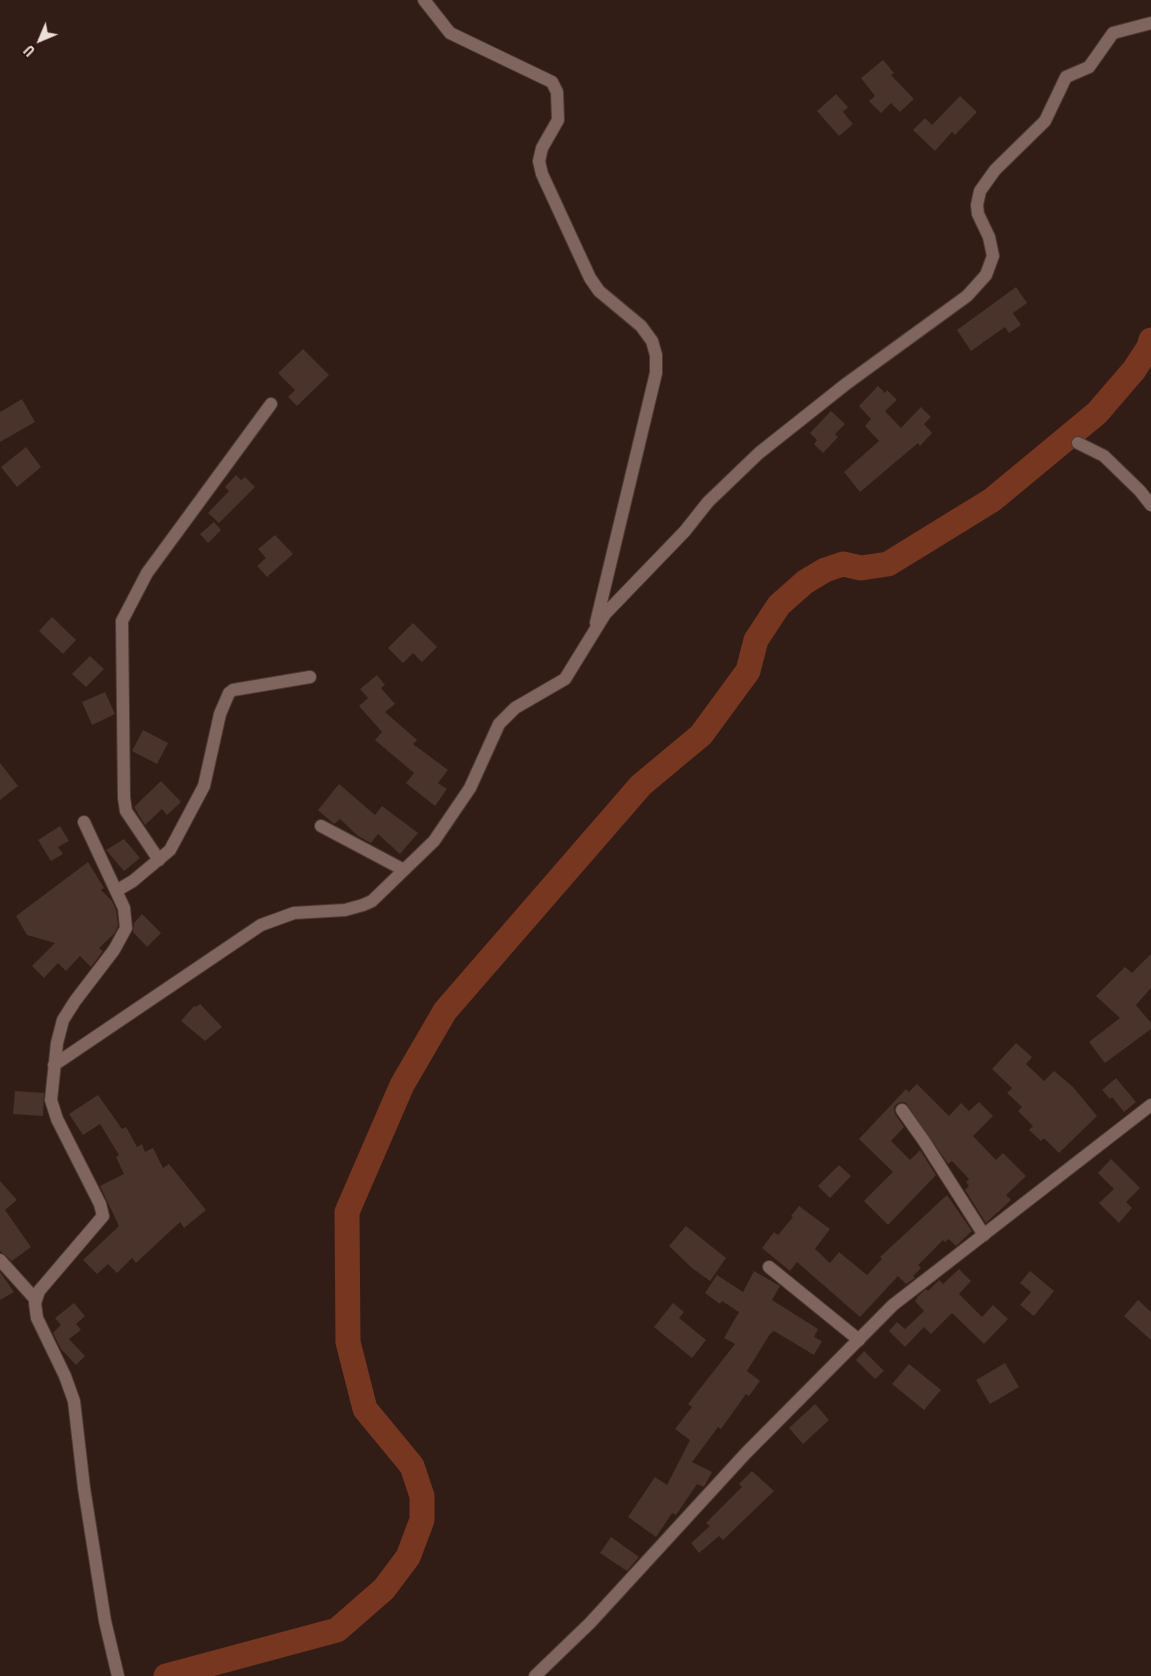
<!DOCTYPE html>
<html>
<head>
<meta charset="utf-8">
<style>
	body { margin:0 }
	#map { position:relative; width:1151px; height:1676px; overflow:hidden; background:#321d16; font-family:"Roboto Condensed",sans-serif }
	canvas { display:block }
	.north { position:absolute; left:15px; top:15px; width:50px; height:50px; -webkit-text-stroke:4px #28140d; paint-order:stroke; rotate:225deg; font-size:14px; font-weight:700; line-height:20px; text-align:center; color:#edded9 }
	.north::after { content:''; display:block; margin:auto; width:18px; height:22px; background:#edded9; clip-path:polygon(50% 0,100% 100%,50% 72%,0 100%) }
</style>
</head>
<body>
<div id="map">
<canvas width="1151" height="1676"></canvas>
<div class="north">U</div>
</div>
<script>
const g = document.querySelector('canvas').getContext('2d');
g.lineJoin = 'round';
const shape = rows => new Path2D(rows.map(r => 'M' + r).join(''));
function stroke(path, color, width, dash) { g.strokeStyle = color; g.lineWidth = width; g.lineCap = dash ? 'butt' : 'round'; g.setLineDash(dash || []); g.stroke(path); }
function fill(path, color) { g.fillStyle = color; g.fill(path, 'evenodd'); }
const river = shape([
	[166,1676,337,1630,384,1589,408,1557,422,1520,422,1496,412,1466,365,1409,348,1342,347,1212,402,1085,445,1011,641,785,701,735,748,671,756,640,779,605,805,582,825,570,843,564,861,568,888,564,992,500,1097,413,1134,370,1149,347,1151,340]
]);
const building = shape([
	[883,60,894,73,891,75,914,99,900,112,891,103,881,113,869,101,875,96,861,78],
	[836,94,848,107,843,112,853,124,839,136,817,111],
	[960,96,977,112,955,135,952,132,935,151,913,130,925,118,932,125],
	[1016,287,1027,303,1013,313,1021,325,1009,333,1005,327,971,351,957,330],
	[303,349,329,375,297,406,288,397,295,390,278,373],
	[878,386,885,393,887,390,897,400,885,411,901,428,921,407,931,417,924,424,932,433,920,446,918,443,860,492,844,472,879,441,865,426,871,419,859,406],
	[22,399,35,422,0,442,0,412],
	[831,411,845,424,835,434,838,437,823,453,814,444,817,440,810,433],
	[26,447,41,467,17,487,1,467],
	[236,475,241,480,245,477,255,487,219,523,208,513,229,491,225,487],
	[214,522,221,530,208,543,200,534],
	[275,535,293,554,267,577,257,566,266,558,258,549],
	[52,617,76,640,63,654,39,631],
	[413,623,437,647,422,662,413,653,403,663,388,648],
	[90,656,104,669,86,687,72,674],
	[377,675,385,685,381,688,395,704,385,712,417,740,413,744,448,770,438,783,447,789,435,806,406,783,414,773,375,740,382,732,359,706,368,698,360,689],
	[105,692,115,714,92,725,82,702],
	[143,730,168,743,157,764,132,751],
	[0,763,18,786,0,800],
	[161,781,181,802,167,815,162,809,145,825,134,807],
	[339,784,375,815,382,806,418,833,400,854,378,834,371,843,358,836,340,819,334,824,318,810],
	[60,826,69,841,58,847,63,854,51,861,38,840],
	[124,839,140,858,124,871,106,850],
	[88,862,104,888,101,890,112,901,116,910,118,926,114,934,99,948,103,951,91,967,80,956,66,971,58,963,44,978,32,966,55,943,27,935,16,916],
	[142,914,161,933,147,947,133,932,134,923],
	[1151,954,1151,988,1136,1005,1151,1023,1151,1029,1105,1063,1089,1042,1120,1018,1096,996,1125,967,1132,973],
	[200,1004,222,1027,205,1041,181,1021,194,1006,196,1007],
	[1016,1043,1032,1057,1026,1064,1044,1081,1054,1071,1073,1087,1097,1116,1059,1153,1044,1138,1041,1141,1029,1130,1033,1126,1018,1111,1022,1107,1007,1093,1012,1088,992,1069],
	[1116,1078,1136,1102,1124,1112,1112,1097,1110,1099,1102,1090],
	[917,1084,949,1116,961,1103,969,1111,979,1102,993,1116,973,1136,996,1160,1003,1153,1026,1176,1006,1195,1011,1200,986,1223,965,1190,969,1186,966,1182,969,1179,952,1161,948,1164,905,1102,898,1103,894,1107,895,1114,904,1127,891,1141,910,1160,920,1150,936,1175,888,1225,864,1201,893,1172,859,1139,906,1089,909,1092],
	[15,1091,44,1093,43,1116,13,1114],
	[98,1095,122,1129,126,1127,137,1147,142,1144,145,1152,153,1148,163,1168,169,1164,206,1210,184,1228,180,1222,136,1263,132,1258,117,1273,108,1264,97,1274,83,1260,119,1226,100,1186,124,1174,116,1157,119,1155,100,1124,83,1135,69,1114],
	[1111,1159,1140,1188,1126,1202,1132,1208,1119,1223,1099,1203,1114,1189,1098,1173],
	[839,1165,851,1176,830,1198,818,1186],
	[0,1181,17,1200,5,1210,31,1247,12,1261,0,1251],
	[947,1195,972,1231,956,1246,949,1239,945,1242,943,1240,918,1265,921,1268,913,1276,915,1278,906,1284,898,1276,860,1317,797,1262,790,1271,762,1248,774,1232,778,1235,793,1217,791,1216,799,1206,830,1229,815,1249,830,1263,839,1252,867,1275,882,1259,880,1257],
	[686,1226,726,1258,710,1281,692,1268,669,1246],
	[959,1269,971,1281,959,1294,982,1317,993,1305,1008,1319,984,1344,952,1313,931,1334,924,1327,905,1347,889,1331,897,1322,905,1329,924,1311,915,1301,918,1296,926,1289,928,1291,939,1280,943,1284],
	[754,1271,780,1286,772,1300,818,1329,814,1337,822,1341,814,1355,774,1331,770,1334,747,1371,760,1381,749,1396,746,1394,721,1429,718,1427,692,1462,712,1472,704,1487,697,1484,676,1515,672,1513,656,1537,628,1517,655,1477,667,1485,690,1440,675,1429,692,1407,688,1404,735,1344,724,1338,739,1312,722,1301,720,1304,705,1293,717,1275,743,1292],
	[1030,1271,1054,1291,1034,1316,1020,1305,1031,1292,1020,1283],
	[0,1272,14,1292,0,1300],
	[1138,1300,1151,1312,1151,1340,1124,1316],
	[74,1303,85,1316,76,1324,81,1330,69,1339,85,1356,76,1365,61,1349,53,1333,61,1325,55,1318],
	[673,1303,684,1312,679,1318,706,1340,692,1358,654,1327],
	[864,1351,884,1371,875,1379,856,1360],
	[1005,1363,1019,1387,990,1404,976,1380],
	[909,1364,941,1390,924,1410,892,1384],
	[815,1404,829,1420,803,1444,789,1428],
	[752,1471,774,1491,723,1540,719,1536,699,1553,691,1543,710,1526,706,1523,742,1487,739,1484],
	[611,1537,639,1557,627,1571,600,1553]
]);
const minor = shape([
	[424,0,450,33,552,82,557,92,558,120,542,148,539,161,542,174,590,278,599,291,641,326,652,341,656,355,656,373,596,623],
	[1078,443,1104,456,1140,491,1151,505],
	[84,822,124,908,126,928,114,950,75,1001,63,1020,57,1043,51,1100,57,1119,100,1204,103,1216,39,1291,35,1303,37,1318,65,1376,74,1401,84,1488,105,1621,118,1676],
	[321,826,404,870],
	[159,860,126,811,124,798,122,621,147,573,271,404],
	[116,891,133,881,170,850,204,786,220,714,229,693,233,690,310,677],
	[54,1065,261,925,294,913,345,910,363,905,372,901,404,870,434,841,470,788,499,724,515,708,565,679,605,614,685,531,708,502,759,453,846,384,967,296,986,275,993,256,989,237,978,214,977,205,980,191,995,170,1045,121,1066,77,1089,67,1113,33,1151,23],
	[902,1110,924,1141,984,1235],
	[0,1260,36,1300],
	[769,1267,859,1340]
]);
const tertiary = shape([
	[535,1676,590,1623,746,1453,893,1305,1151,1105]
]);
stroke(river, '#763620', 25);
fill(building, '#49332b');
stroke(minor, '#4c3b36', 14);
stroke(tertiary, '#4c3b36', 14);
stroke(minor, '#7f655d', 12);
stroke(tertiary, '#7f655d', 12);
</script>
</body>
</html>
